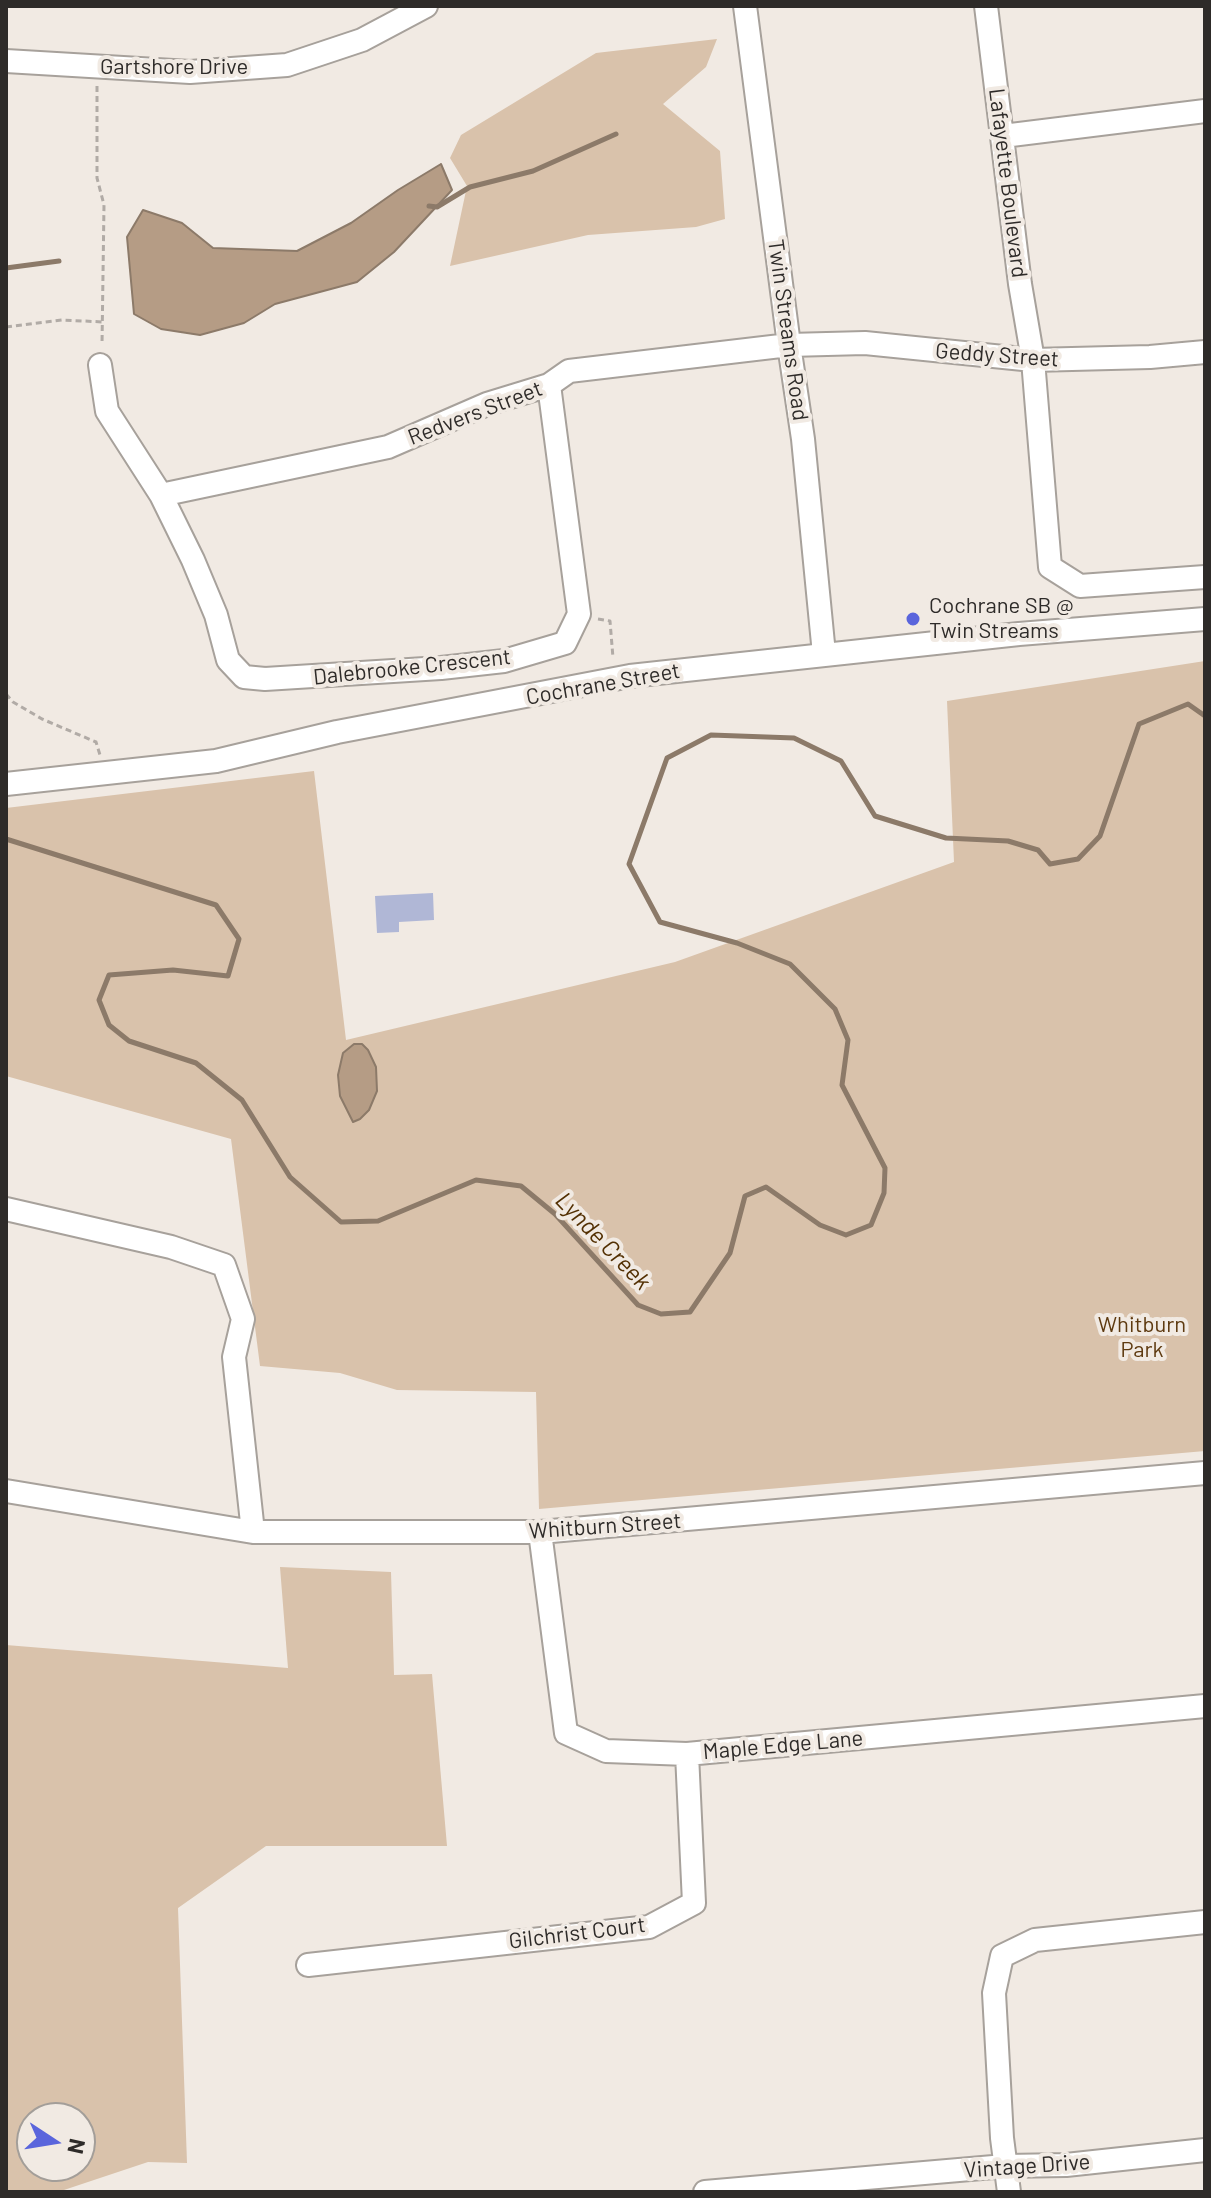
<!DOCTYPE html>
<html>
<head>
<meta charset="utf-8">
<style>
	body { margin:0 }
	#map { position:relative; width:1211px; height:2198px; overflow:hidden; background:#f1eae3; font-family:Barlow,sans-serif }
	canvas { display:block }
	.frame { position:absolute; inset:0; border:8px solid #2e2b29; pointer-events:none }
	.north { position:absolute; left:16px; top:2102px; width:80px; height:80px; box-sizing:border-box; background:#f1eae3; border:2px solid #a39e99; border-radius:50%; rotate:102deg; font-size:22px; font-weight:700; line-height:32px; text-align:center; color:#2e2b29 }
	.north::after { content:''; display:block; margin:auto; width:28px; height:36px; background:#5a65dc; clip-path:polygon(50% 0,100% 100%,50% 72%,0 100%) }
</style>
</head>
<body>
<div id="map">
<canvas width="1211" height="2198"></canvas>
<div class="frame"></div>
<div class="north">N</div>
</div>
<script>
const g = document.querySelector('canvas').getContext('2d');
g.lineJoin = 'round';
function fill(path, color) { g.fillStyle = color; g.fill(path, 'evenodd'); }
const shape = rows => new Path2D(rows.map(r => 'M' + r).join(''));
function stroke(path, color, width, dash) { g.strokeStyle = color; g.lineWidth = width; g.lineCap = dash ? 'butt' : 'round'; g.setLineDash(dash || []); g.stroke(path); }
function label(font, color, halo, rows, align = 'center') {
  g.font = font + ' Barlow,sans-serif'; g.lineWidth = 8; g.setLineDash([]); g.textBaseline = 'middle'; g.strokeStyle = halo; g.fillStyle = color; for (const [text, x, y, turn = 0] of rows) {
    g.save(); g.translate(x, y); g.rotate((+turn || 0) * Math.PI / 180); g.textAlign = isNaN(turn) ? turn : align; if (halo) g.strokeText(text, 0, 0); g.fillText(text, 0, 0); g.restore();
  }
}
const green = shape([
	[717,39,706,67,663,104,720,151,725,219,696,227,588,235,450,266,467,186,450,158,461,135,596,53],
	[1205,661,1205,1451,539,1509,536,1392,397,1390,340,1373,260,1366,231,1139,6,1076,6,808,314,771,346,1040,675,962,954,862,947,701],
	[280,1567,391,1572,394,1675,432,1674,447,1846,266,1846,178,1908,187,2163,148,2162,58,2192,6,2192,6,1645,288,1668],
	[80,2118,80,2166,32,2166,32,2118]
]);
const water = shape([
	[441,164,452,190,394,252,357,282,275,304,244,323,200,335,161,329,134,314,127,237,143,210,182,223,213,248,297,251,351,223,398,190,441,164],
	[354,1044,362,1044,368,1050,376,1067,377,1091,369,1110,360,1119,353,1122,340,1096,338,1075,343,1053,354,1044]
]);
const stream = shape([
	[429,206,437,207,470,187,533,171,616,134],
	[6,268,59,261],
	[6,839,216,905,239,939,228,976,173,970,109,975,99,1000,109,1025,129,1041,196,1063,242,1100,290,1177,341,1222,378,1221,476,1180,521,1186,555,1214,638,1305,661,1314,690,1312,730,1253,745,1196,766,1187,820,1225,846,1235,871,1225,884,1193,885,1168,842,1085,848,1040,835,1009,790,964,737,943,660,922,629,864,667,758,711,735,794,738,841,761,875,816,946,838,1008,841,1038,850,1050,864,1078,859,1100,836,1139,724,1188,704,1205,716]
]);
const building = shape([
	[433,893,434,920,399,922,399,932,377,933,375,896]
]);
const path = shape([
	[97,86,97,178,104,205,102,345],
	[6,327,62,320,104,322],
	[598,619,610,621,613,658],
	[6,694,13,702,42,719,96,742,100,755]
]);
const minor = shape([
	[745,6,789,345,803,439,824,654],
	[986,6,1020,284,1033,360,1050,567,1080,586,1205,577],
	[6,61,190,72,287,65,362,40,426,6],
	[1003,136,1205,111],
	[100,365,107,411,161,495,193,560,216,615,228,660,244,677,265,679,441,668,504,661,565,643,579,614,549,385],
	[161,495,388,447,487,404,549,385,569,371,789,345,865,343,1033,360,1150,357,1205,352],
	[6,784,216,761,337,732,630,676,1019,634,1205,619],
	[6,1209,171,1247,224,1265,243,1319,234,1357,253,1532],
	[6,1491,253,1532,540,1532,1205,1473],
	[540,1532,566,1733,606,1751,687,1754,1205,1706],
	[308,1965,649,1927,694,1903,687,1754],
	[705,2192,1005,2166,1066,2165,1205,2150],
	[1009,2192,1002,2138,994,1993,1002,1956,1035,1940,1205,1922]
]);
const markers = [
	[913,619,8,"#5a65dc"]
];
const streetNames = [
	["Gartshore Drive",174,67],
	["Lafayette Boulevard",1008,183,83],
	["Twin Streams Road",788,330,82],
	["Geddy Street",997,355,4],
	["Redvers Street",475,413,-21],
	["Dalebrooke Crescent",412,667,-6],
	["Cochrane Street",603,684,-10],
	["Whitburn Street",605,1526,-4],
	["Maple Edge Lane",783,1745,-5],
	["Gilchrist Court",577,1933,-7],
	["Vintage Drive",1027,2166,-4]
];
const poiNames = [
	["Cochrane SB @",929,606],
	["Twin Streams",929,631]
];
const parkNames = [
	["Whitburn",1142,1325],
	["Park",1142,1350]
];
const waterNames = [
	["Lynde Creek",603,1241,46]
];
fill(green, '#d9c2ab');
fill(water, '#b59c85');
stroke(water, '#8c7a69', 2);
stroke(stream, '#8c7a69', 5);
fill(building, '#b0b7d6');
stroke(minor, '#a7a19b', 26);
stroke(path, '#b1aba6', 3, [6, 4]);
stroke(minor, '#fff', 22);
for (const [x, y, r, color] of markers) { const dot = new Path2D(); dot.arc(x, y, r, 0, 2 * Math.PI); g.fillStyle = color; g.fill(dot); stroke(dot, '#f1eae3', 3); }
label('22px', '#2e2b29', '#f1eae3', streetNames);
label('22px', '#2e2b29', '#f1eae3', poiNames, 'left');
label('22px', '#5e3a10', '#f1eae3', parkNames);
label('italic 24px', '#533003', '#f1eae3', waterNames);
</script>
</body>
</html>
